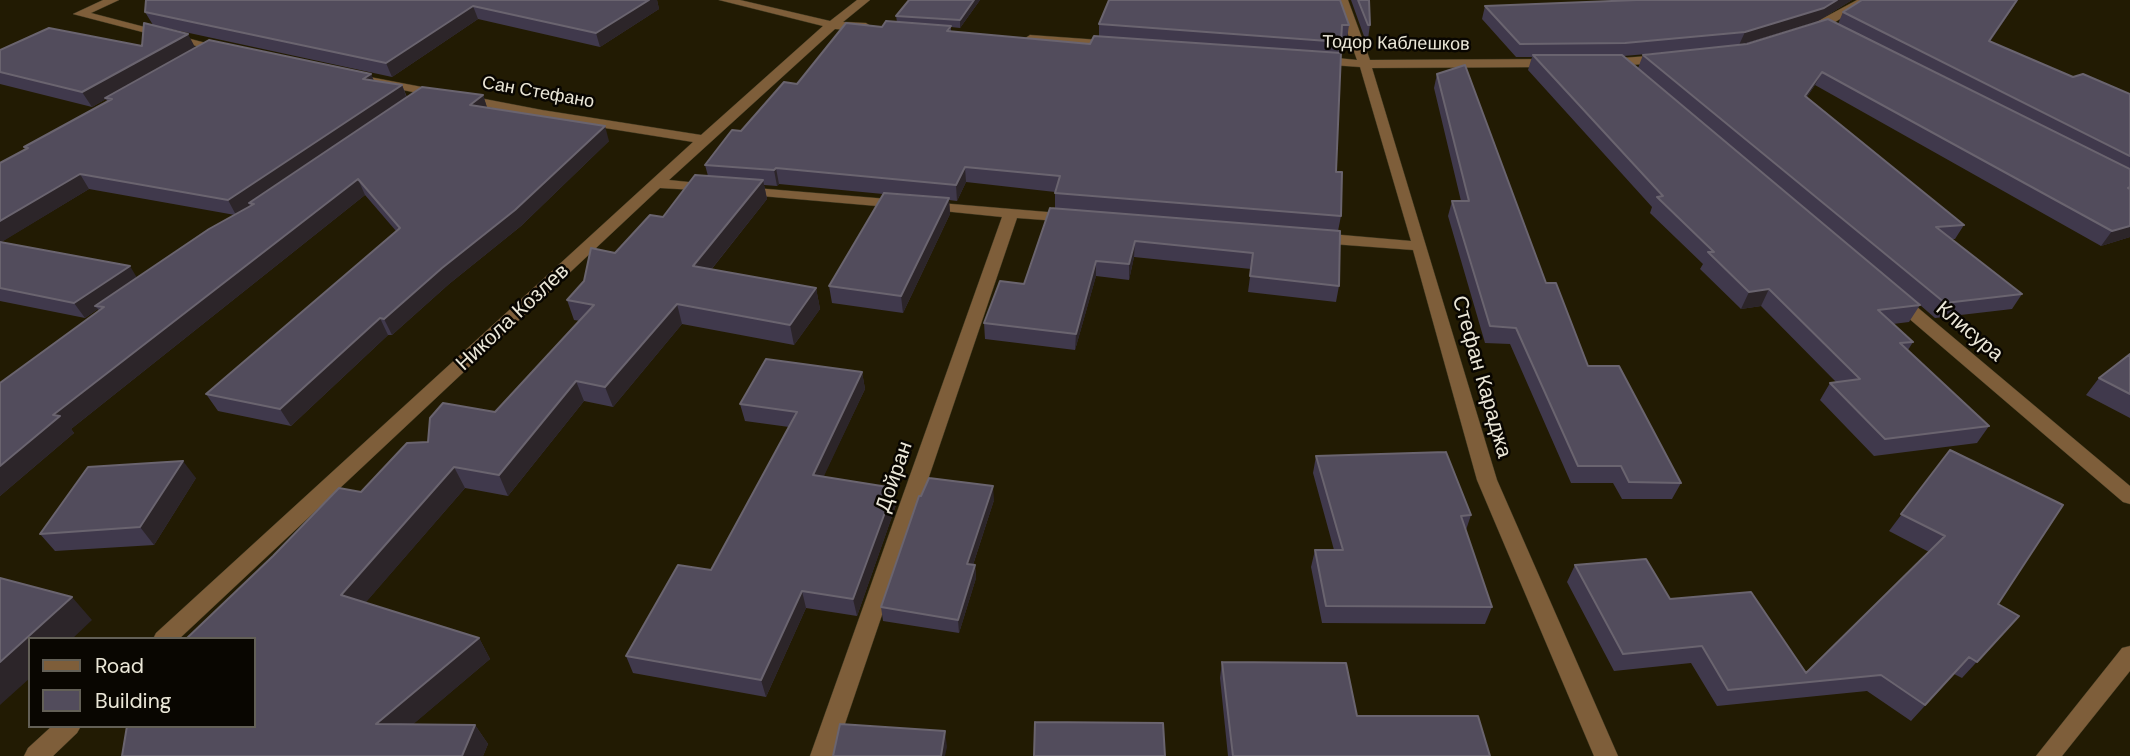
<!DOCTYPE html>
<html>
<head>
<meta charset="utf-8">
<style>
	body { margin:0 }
	#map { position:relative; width:2130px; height:756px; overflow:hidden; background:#221b03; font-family:"DM Sans",sans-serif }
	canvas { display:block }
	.legend { position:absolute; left:28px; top:637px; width:228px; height:91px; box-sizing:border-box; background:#090601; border:2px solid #636057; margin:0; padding:9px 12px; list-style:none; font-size:21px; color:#ebe7d8 }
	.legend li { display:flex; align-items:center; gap:14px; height:35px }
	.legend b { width:35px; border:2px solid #636057 }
</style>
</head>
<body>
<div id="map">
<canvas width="2130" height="756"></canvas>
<ul class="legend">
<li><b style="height:9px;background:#7e5e3a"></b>Road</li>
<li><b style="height:19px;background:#524c5c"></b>Building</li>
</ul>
</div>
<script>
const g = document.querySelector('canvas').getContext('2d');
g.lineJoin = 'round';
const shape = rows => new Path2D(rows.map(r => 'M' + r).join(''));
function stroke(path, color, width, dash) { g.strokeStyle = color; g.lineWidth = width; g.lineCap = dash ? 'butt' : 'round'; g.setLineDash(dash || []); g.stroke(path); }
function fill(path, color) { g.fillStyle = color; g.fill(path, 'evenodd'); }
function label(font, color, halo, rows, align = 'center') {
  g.font = font + ' "DM Sans",sans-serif'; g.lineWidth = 5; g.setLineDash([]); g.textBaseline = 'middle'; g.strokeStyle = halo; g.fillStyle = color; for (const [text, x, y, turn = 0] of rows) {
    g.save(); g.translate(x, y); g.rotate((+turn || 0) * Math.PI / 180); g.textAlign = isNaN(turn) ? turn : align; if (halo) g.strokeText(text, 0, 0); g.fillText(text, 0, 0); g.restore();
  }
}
const street = shape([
	[103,0,119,0,91,13,229,49,223,53,73,14,103,0],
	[719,0,740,0,830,21,857,0,870,0,843,22,866,23,872,27,866,31,835,29,669,180,708,184,713,185,715,188,713,191,660,188,179,639,153,639,156,633,693,142,542,118,353,80,349,79,349,73,542,110,701,135,823,26,719,0],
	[1336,0,1348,0,1370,60,1555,59,1561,63,1555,67,1372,68,1497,480,1618,756,1594,756,1477,480,1413,250,1319,243,1311,238,1319,233,1411,241,1360,67,1317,64,1311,60,1317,56,1357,60,1336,0],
	[1857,0,1871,0,1827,27,1809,33,1803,29,1857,0],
	[1030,35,1114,41,1120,45,1114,49,1026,42,1024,39,1030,35],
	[1663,55,1667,56,1667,62,1607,67,1601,63,1607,59,1663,55],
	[743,187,900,200,907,204,900,208,738,194,736,191,738,188,743,187],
	[928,202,1071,214,1078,218,1071,222,1017,218,834,756,810,756,1002,217,923,209,921,206,928,202],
	[1898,295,1904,296,2130,486,2130,504,2123,502,1892,304,1890,300,1892,296,1898,295],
	[2130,646,2130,671,2062,756,2036,756,2122,648,2130,646],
	[52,726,81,726,77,733,53,756,24,756,28,748,52,726]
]);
const wall = shape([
	[146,0,657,0,659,9,600,47,478,19,392,77,157,26,196,48,371,74,374,81,402,85,407,97,483,95,487,108,609,141,521,226,449,284,392,335,388,335,291,426,218,411,206,394,396,231,365,195,71,429,74,433,0,496,0,383,99,311,98,309,85,318,0,301,0,163,26,149,24,147,107,101,106,99,92,107,0,84,0,50,142,46,153,25,145,12],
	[89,189,235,215,137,278,1,242],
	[980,0,960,28,951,27,951,32,1090,44,1099,36,1099,24,1349,25,1347,39,1341,39,1339,53,1336,172,1341,216,1338,231,1339,286,1336,302,1248,292,1251,269,1134,257,1129,280,1096,276,1075,350,985,339,984,323,1024,284,1055,209,1055,192,966,182,957,201,949,200,950,214,903,313,832,303,829,286,883,194,779,184,777,186,764,185,767,199,711,270,816,288,820,309,794,345,682,324,613,407,584,401,508,496,465,488,365,603,479,638,490,659,413,724,475,725,488,744,483,756,122,756,361,492,428,442,495,412,580,321,574,320,567,300,615,253,663,217,708,176,705,165,741,131,797,84,882,27,897,22,896,16],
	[1351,0,1369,0,1370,25,1368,39,1365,39],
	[1637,0,1852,0,1818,21,1741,45,1838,24,1843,12,2018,0,1990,41,2073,77,2130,94,2130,237,2101,246,1815,85,1807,97,1964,225,1955,239,1952,239,2022,294,2012,309,1935,318,1920,305,1909,322,1893,324,1913,342,1908,350,1989,426,1977,443,1874,456,1820,400,1830,383,1836,382,1761,306,1741,309,1700,269,1703,264,1650,213,1652,207,1528,70,1532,57,1516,57,1482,19,1485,6],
	[1703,49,1643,55,1638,68,1624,56],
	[1437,74,1546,283,1588,366,1681,483,1672,499,1622,499,1613,483,1571,483,1510,344,1485,343,1448,216,1452,201,1461,201,1434,88],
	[2130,354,2130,418,2086,395,2099,378],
	[862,372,865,389,823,477,896,505,857,616,806,608,766,697,633,673,626,656,711,570,789,427,745,421,740,404],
	[1950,450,1998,604,2019,616,1962,678,1954,674,1911,721,1867,691,1717,706,1691,663,1614,671,1567,582,1575,565,1670,599,1806,673,1929,552,1889,531],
	[1316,456,1471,515,1466,530,1492,607,1485,624,1322,623,1311,567,1315,550,1334,550,1313,473],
	[196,478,154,545,55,551,40,534],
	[994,500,973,565,975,565,976,578,959,633,883,621,881,607],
	[1222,662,1357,716,1490,756,1228,756,1220,678]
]);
const shadedWall = shape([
	[649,0,657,0,659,9,600,47,596,33],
	[974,0,980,0,960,28,960,20],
	[1837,0,1852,0,1818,21,1739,45,1745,32],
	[2017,0,2018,0,1982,54,1989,41],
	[473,6,478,19,392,77,386,63],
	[188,34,196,49,105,98,106,99,92,107,82,92],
	[1822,72,1815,85,1799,109,1805,96],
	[371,74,377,88,363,79],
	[402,85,407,99,249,203,250,206,236,215,228,200],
	[483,95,488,110,470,105],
	[605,126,609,141,521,226,449,284,392,335,384,319],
	[965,167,966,182,957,201,956,185],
	[776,168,779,184,777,186,774,170],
	[80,174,89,189,0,243,0,221],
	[358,179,365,195,71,429,74,433,0,496,0,466,53,415],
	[763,180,767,199,698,286,693,266],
	[949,198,950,214,903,313,901,296],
	[2130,226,2130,237,2101,246,2112,231],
	[1135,241,1134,257,1129,280,1129,264],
	[1096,261,1096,276,1075,350,1076,334],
	[130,266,139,281,95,306,98,309,85,318,74,303],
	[816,288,820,309,794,345,790,325],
	[1769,289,1761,306,1741,309,1749,292],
	[677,304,682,324,613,407,605,387],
	[380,318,388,335,291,426,280,409],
	[862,372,865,389,816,493,813,475],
	[576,381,584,401,508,496,499,475],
	[183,461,196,478,154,545,140,527],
	[454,467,465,488,354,616,341,595],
	[993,486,994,500,969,577,967,564],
	[894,488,896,505,857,616,853,599],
	[975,565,976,578,959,633,958,620],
	[802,591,806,608,766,697,761,680],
	[72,597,92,620,72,639,30,639,30,678,0,705,0,662],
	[479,638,490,659,390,744,376,724],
	[475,725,488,744,483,756,462,756],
	[945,731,947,747,945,756,941,756]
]);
const building = shape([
	[146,0,649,0,596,33,473,6,386,63,145,12,146,0],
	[909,0,974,0,960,20,896,16,909,0],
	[1109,0,1340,0,1349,25,1342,25,1341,42,1099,24,1109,0],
	[1358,0,1369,0,1370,25,1368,25,1358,0],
	[1637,0,1837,0,1824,8,1745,32,1625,43,1520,44,1485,6,1637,0],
	[1862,0,2017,0,1989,41,2073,77,2083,74,2130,94,2130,156,1843,12,1862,0],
	[1828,19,2130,169,2130,187,2128,188,2130,189,2130,226,2112,231,1822,72,1805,96,1964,225,1936,227,2022,294,1945,303,1643,55,1747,44,1828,19],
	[886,21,951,26,947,31,1090,44,1094,36,1341,53,1336,172,1342,172,1341,216,1055,193,1060,176,965,167,956,185,776,168,774,170,705,165,732,130,741,131,784,82,797,84,846,23,882,27,886,21],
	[144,23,188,34,82,92,0,72,0,50,49,28,142,46,144,23],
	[209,40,371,74,363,79,402,85,228,200,80,174,0,221,0,163,28,148,24,147,112,99,105,98,209,40],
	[1533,55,1622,55,1920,305,1878,310,1913,342,1900,343,1989,426,1885,439,1830,383,1860,379,1769,289,1749,292,1708,252,1714,252,1657,197,1663,196,1533,55],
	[1465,65,1546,283,1556,283,1588,366,1619,366,1681,483,1629,482,1621,466,1578,466,1516,328,1490,326,1452,201,1469,201,1437,74,1465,65],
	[422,87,483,95,470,105,605,126,515,210,442,268,384,319,380,318,280,409,206,394,400,228,358,179,53,415,60,416,0,466,0,383,104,307,95,306,209,229,254,204,249,203,422,87],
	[695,175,763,180,693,266,816,288,790,325,677,304,605,387,576,381,499,475,454,467,341,595,479,638,376,724,475,725,462,756,122,756,127,726,254,726,254,639,186,639,273,556,339,488,361,492,407,443,428,442,430,418,443,403,495,412,594,305,567,300,584,281,591,248,615,253,650,215,663,217,695,175],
	[884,193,949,198,901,296,829,286,884,193],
	[1050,208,1340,231,1339,286,1250,276,1253,253,1135,241,1129,264,1096,261,1076,334,984,323,1000,281,1024,284,1050,208],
	[0,242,130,266,74,303,0,288,0,242],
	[2130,354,2130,394,2099,378,2130,354],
	[766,359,862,372,813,475,894,488,853,599,802,591,761,680,626,656,678,565,711,570,797,412,740,404,766,359],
	[1950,450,2063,505,1998,604,2019,616,1977,662,1969,657,1925,705,1881,675,1728,690,1702,646,1623,654,1575,565,1646,559,1670,599,1751,592,1806,673,1945,536,1901,514,1950,450],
	[1446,452,1471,515,1461,516,1492,607,1326,606,1315,550,1343,550,1316,456,1446,452],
	[183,461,140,527,40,534,88,467,183,461],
	[929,478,993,486,967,564,975,565,958,620,881,607,919,496,921,496,929,478],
	[0,578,72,597,0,662,0,578],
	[1222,662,1346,663,1357,716,1478,716,1490,756,1233,756,1222,662],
	[1035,722,1163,723,1165,756,1034,756,1035,722],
	[840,724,945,731,941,756,833,756,840,724]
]);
const farStreetnames = [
	["Тодор Каблешков",1396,44,1],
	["Сан Стефано",538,93,10]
];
const streetNames = [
	["Никола Козлев",513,318,-43],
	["Клисура",1969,332,40],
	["Стефан Караджа",1481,377,74],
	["Дойран",895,477,-71]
];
stroke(street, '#3e3821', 1);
fill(street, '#7e5e3a');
fill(wall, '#40394c');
fill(shadedWall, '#2c2529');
fill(building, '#524c5c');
stroke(building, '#6a646f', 2);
label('18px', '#ebe7d8', '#090601', farStreetnames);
label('21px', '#ebe7d8', '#090601', streetNames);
</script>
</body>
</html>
